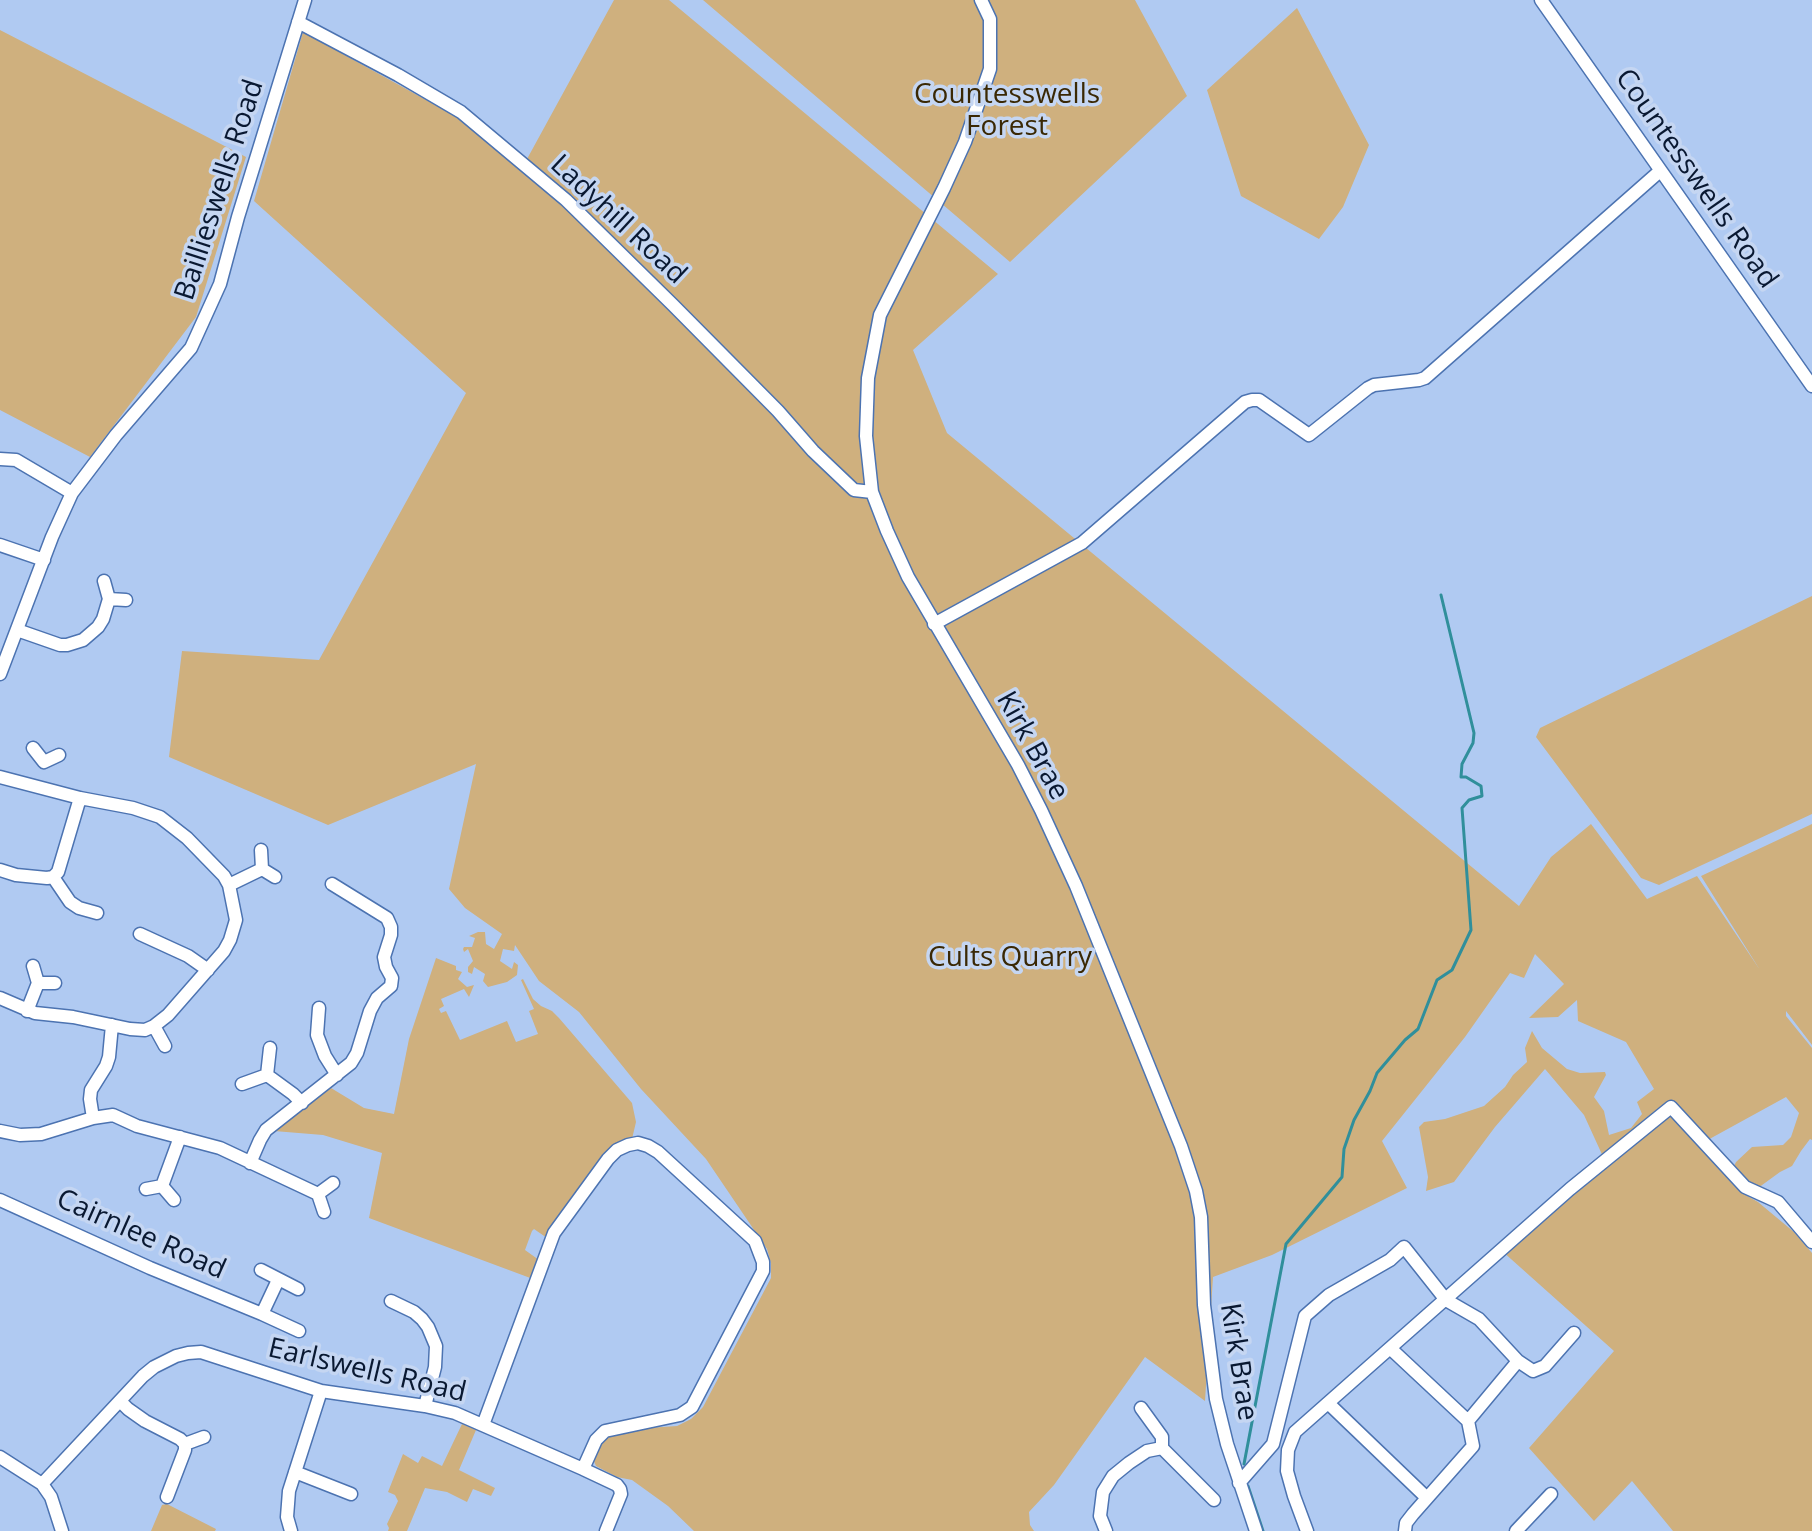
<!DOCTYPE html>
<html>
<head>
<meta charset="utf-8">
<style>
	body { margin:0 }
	canvas { display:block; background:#b0caf2 }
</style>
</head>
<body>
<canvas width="1812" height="1531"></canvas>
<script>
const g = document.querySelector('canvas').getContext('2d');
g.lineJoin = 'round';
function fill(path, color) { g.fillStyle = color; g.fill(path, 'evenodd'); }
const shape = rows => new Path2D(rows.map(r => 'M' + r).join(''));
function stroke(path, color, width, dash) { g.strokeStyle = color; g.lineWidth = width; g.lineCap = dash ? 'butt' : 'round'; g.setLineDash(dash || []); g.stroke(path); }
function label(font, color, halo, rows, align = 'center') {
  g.font = font + ' "Open Sans",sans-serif'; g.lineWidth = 7; g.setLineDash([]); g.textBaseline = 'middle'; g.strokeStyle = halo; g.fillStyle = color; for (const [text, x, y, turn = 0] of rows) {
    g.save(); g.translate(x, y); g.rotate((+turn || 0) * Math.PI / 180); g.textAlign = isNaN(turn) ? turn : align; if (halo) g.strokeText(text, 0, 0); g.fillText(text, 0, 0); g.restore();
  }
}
const green = shape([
	[614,0,669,0,998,274,913,350,947,433,1519,906,1551,857,1591,824,1647,899,1697,876,1760,970,1701,876,1812,824,1812,1045,1786,1011,1786,1016,1812,1048,1812,1140,1810,1139,1801,1151,1792,1166,1780,1172,1758,1188,1731,1172,1736,1162,1752,1147,1783,1145,1791,1137,1799,1113,1786,1097,1704,1142,1672,1117,1742,1193,1758,1202,1794,1232,1812,1253,1812,1531,1673,1531,1632,1481,1594,1521,1529,1448,1614,1351,1502,1251,1605,1161,1584,1115,1545,1069,1495,1127,1454,1182,1426,1191,1428,1177,1419,1127,1424,1122,1445,1119,1484,1106,1505,1087,1513,1075,1527,1062,1525,1048,1532,1031,1542,1048,1567,1069,1580,1073,1605,1072,1606,1075,1594,1097,1604,1111,1609,1135,1631,1128,1642,1114,1637,1102,1654,1089,1626,1042,1578,1021,1577,1000,1558,1017,1529,1018,1564,984,1535,954,1524,978,1510,973,1465,1037,1382,1141,1407,1188,1272,1255,1213,1277,1205,1401,1145,1357,1054,1485,1029,1512,1030,1525,1034,1531,694,1531,668,1506,632,1480,617,1477,596,1466,592,1457,600,1441,618,1430,677,1426,691,1419,703,1407,771,1278,771,1263,767,1249,706,1159,641,1089,579,1012,539,981,515,945,514,951,503,949,500,961,512,969,514,962,518,965,517,975,507,982,488,987,483,981,485,974,474,967,472,974,468,972,468,967,473,961,468,949,464,952,463,949,464,947,472,947,475,938,469,936,478,932,485,932,486,944,494,949,502,934,465,908,449,889,476,764,328,825,169,757,182,651,319,660,466,393,254,201,303,32,457,117,527,159],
	[703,0,1135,0,1187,96,1010,262],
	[1297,8,1369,145,1343,207,1319,239,1241,196,1207,90],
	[0,30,246,157,196,317,90,457,0,410],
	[1812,596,1812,814,1659,885,1641,878,1536,737,1540,728],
	[436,958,456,966,456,970,462,972,458,979,467,987,474,985,469,997,464,989,441,999,444,1006,439,1009,441,1013,446,1011,460,1040,507,1021,516,1042,538,1034,529,1011,534,1009,521,980,523,979,533,999,541,1006,552,1011,559,1018,632,1103,636,1122,632,1139,547,1238,534,1229,532,1231,525,1250,539,1260,533,1279,369,1218,382,1153,323,1135,274,1131,331,1088,364,1108,394,1114,409,1039],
	[462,1424,476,1430,459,1470,495,1488,491,1496,473,1489,467,1502,447,1492,425,1488,407,1531,388,1531,389,1528,387,1524,398,1501,395,1495,388,1492,403,1454,418,1463,422,1456,442,1466],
	[167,1504,216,1529,215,1531,151,1531,162,1505]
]);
const stream = shape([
	[1244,1464,1286,1244,1342,1177,1344,1149,1354,1120,1370,1091,1377,1073,1405,1040,1418,1029,1437,980,1452,970,1471,930,1462,808,1469,800,1482,796,1481,786,1466,777,1461,777,1462,764,1473,743,1474,733,1441,595],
	[1248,1486,1263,1531]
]);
const minor = shape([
	[981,0,990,19,990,69,965,142,944,188,880,315,868,378,866,436,872,492,887,531,908,577,1018,765,1041,810,1076,886,1181,1146,1196,1191,1201,1217,1204,1305,1216,1399,1227,1444,1256,1531],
	[1541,0,1812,386],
	[298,22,398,75,461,112,566,200,673,305,778,411,813,451,854,490,872,492],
	[0,459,16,460,72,493],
	[0,545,44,560],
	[109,599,126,600],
	[934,624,1082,543,1245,402,1252,400,1259,400,1309,435,1368,388,1374,385,1419,380,1425,378,1660,171],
	[17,630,60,645,67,645,83,640,98,627,103,619,109,599,104,581],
	[0,674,52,537,72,493,116,435,191,348,220,284,238,217,305,0],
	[33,748,44,762,59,755],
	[0,777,80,798,133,808,160,817,187,838,224,876,229,885,236,920,230,940,224,951,168,1015,154,1026,145,1030,130,1029,73,1017,35,1013,0,998],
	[261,850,262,869,275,877],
	[0,870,16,875,47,878,53,877,58,872,80,798],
	[53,877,70,902,79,908,97,913],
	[229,885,262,869],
	[140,934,188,956,208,970],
	[33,966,38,983,55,983],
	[319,1008,317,1035,325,1056,337,1075],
	[27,1011,38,983],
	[154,1026,165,1046],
	[267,1075,293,1094,302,1103],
	[242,1084,267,1075,270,1048],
	[93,1118,90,1099,91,1090,106,1066,109,1057,112,1025],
	[0,1131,20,1135,41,1134,93,1118,113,1115,137,1126,220,1148,318,1194],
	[250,1163,260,1140,266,1130,351,1063,357,1053,370,1011,377,998,391,986,392,978,386,967,384,957,391,935,391,927,387,918,332,884],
	[162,1186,180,1137],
	[146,1189,162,1186,174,1200],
	[0,1200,150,1268,262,1314,299,1331],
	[324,1212,318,1194,333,1183],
	[261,1270,298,1289],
	[391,1301,414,1312,422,1319,428,1327,436,1346,435,1367,425,1406],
	[262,1314,278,1280],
	[1391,1349,1468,1421],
	[120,1401,128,1409,145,1421,180,1439,185,1444,185,1450,167,1497],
	[1328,1403,1427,1498],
	[1141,1408,1162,1437,1162,1448,1214,1500],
	[483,1425,554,1233,608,1159,617,1150,628,1145,638,1143,648,1146,658,1152,755,1241,763,1262,763,1271,692,1407,680,1415,605,1431,596,1440,583,1469],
	[185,1444,204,1437],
	[0,1457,42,1484,51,1497,62,1531],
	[295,1472,351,1494],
	[1239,1483,1273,1444,1305,1316,1329,1295,1390,1260,1404,1247,1446,1300,1479,1319,1518,1361,1533,1371,1545,1366,1574,1333],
	[42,1484,143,1376,154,1367,176,1356,188,1353,201,1352,321,1391,425,1406,455,1413,583,1469,617,1485,620,1489,621,1494,606,1531],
	[291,1531,287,1517,289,1491,321,1391],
	[1106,1531,1100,1516,1103,1492,1113,1476,1129,1463,1147,1451,1162,1448],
	[1307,1531,1294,1496,1287,1471,1288,1450,1295,1432,1570,1189,1671,1107,1745,1187,1778,1202,1812,1242],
	[1405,1531,1406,1523,1413,1514,1473,1446,1468,1421,1518,1361],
	[1516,1531,1551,1494]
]);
const parkNames = [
	["Countesswells",1007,95],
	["Forest",1007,127],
	["Cults Quarry",1010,958]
];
const streetNames = [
	["Countesswells Road",1696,179,55],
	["Baillieswells Road",220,190,-72],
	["Ladyhill Road",618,220,43],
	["Kirk Brae",1032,746,61],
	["Cairnlee Road",141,1235,24],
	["Kirk Brae",1238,1362,81],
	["Earlswells Road",367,1371,13]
];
fill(green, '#cfb07e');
stroke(stream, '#308f9b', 3);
stroke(minor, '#4c73b1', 15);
stroke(minor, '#fff', 12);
label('28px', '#3a2804', '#c5d6f2', parkNames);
label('28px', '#091831', '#c5d6f2', streetNames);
</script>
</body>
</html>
